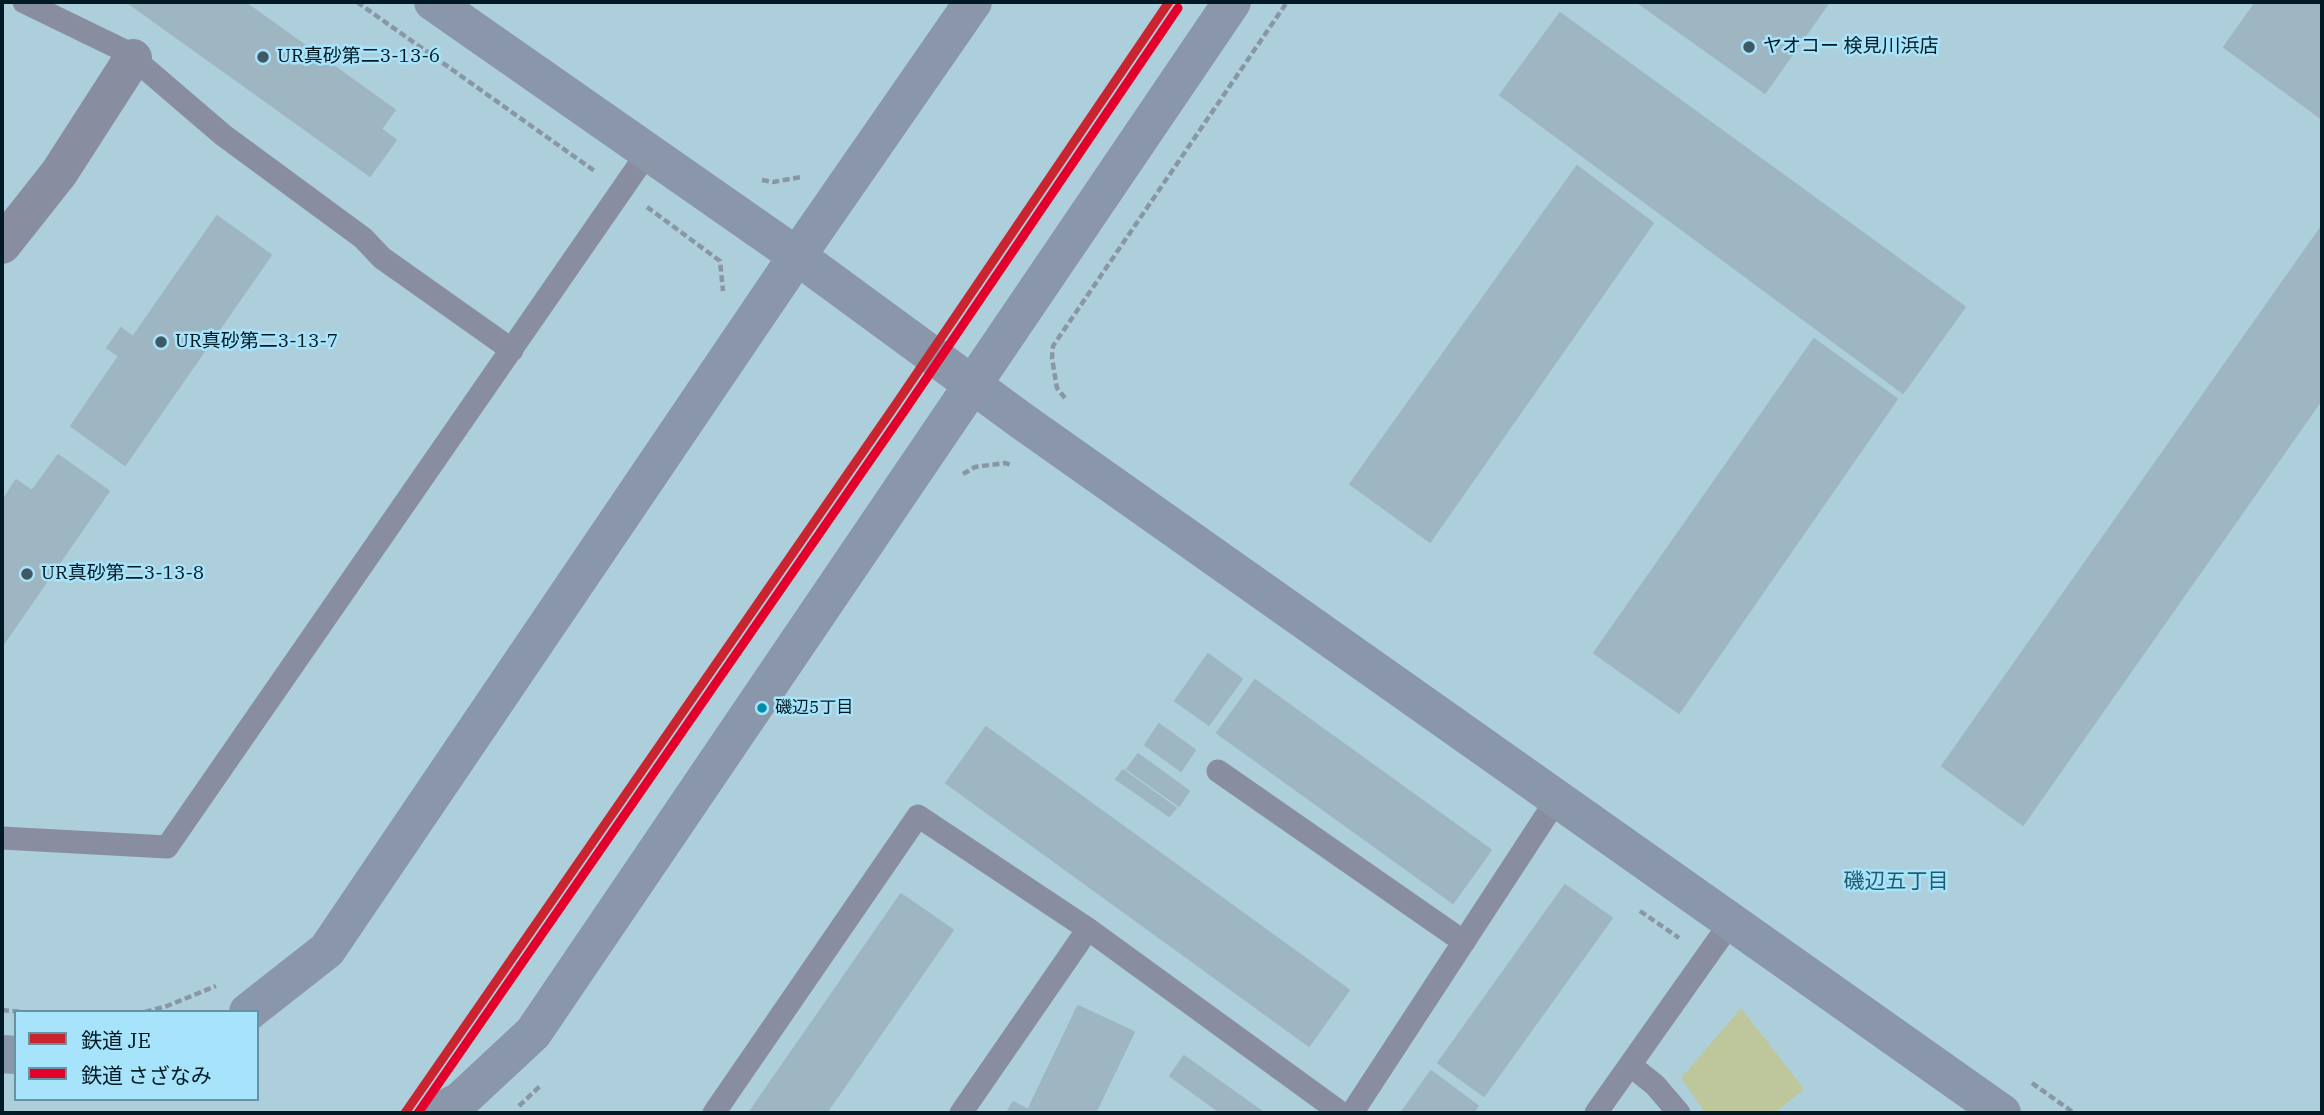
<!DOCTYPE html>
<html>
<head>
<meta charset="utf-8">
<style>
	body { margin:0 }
	#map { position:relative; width:2324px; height:1115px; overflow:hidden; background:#adcedb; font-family:"IBM Plex Serif","Noto Sans JP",serif }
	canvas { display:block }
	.frame { position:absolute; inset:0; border:4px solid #021a23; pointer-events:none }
	.legend { position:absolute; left:14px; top:1010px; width:245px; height:91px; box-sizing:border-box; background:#a7e4fb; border:2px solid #6593a5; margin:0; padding:9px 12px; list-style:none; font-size:21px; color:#021a23 }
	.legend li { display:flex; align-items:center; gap:14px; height:35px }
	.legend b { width:35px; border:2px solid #6593a5 }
</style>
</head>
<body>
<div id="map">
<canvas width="2324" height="1115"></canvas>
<div class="frame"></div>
<ul class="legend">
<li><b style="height:9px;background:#c9242f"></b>鉄道 JE</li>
<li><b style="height:9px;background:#e4002b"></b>鉄道 さざなみ</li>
</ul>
</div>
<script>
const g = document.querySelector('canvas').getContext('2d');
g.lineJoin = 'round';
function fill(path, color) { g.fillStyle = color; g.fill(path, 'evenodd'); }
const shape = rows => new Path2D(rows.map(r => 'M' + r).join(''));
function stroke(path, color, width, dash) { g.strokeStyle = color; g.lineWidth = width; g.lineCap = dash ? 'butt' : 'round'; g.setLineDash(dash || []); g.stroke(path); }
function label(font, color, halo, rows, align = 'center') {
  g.font = font + ' "IBM Plex Serif","Noto Sans JP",serif'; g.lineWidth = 5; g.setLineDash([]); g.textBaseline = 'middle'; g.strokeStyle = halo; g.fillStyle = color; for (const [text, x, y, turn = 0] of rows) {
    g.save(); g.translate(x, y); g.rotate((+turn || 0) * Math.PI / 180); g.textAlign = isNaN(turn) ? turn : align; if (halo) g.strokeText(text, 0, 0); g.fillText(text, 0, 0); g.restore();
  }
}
const green = shape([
	[1741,1008,1804,1089,1775,1113,1705,1113,1681,1078]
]);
const building = shape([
	[127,2,249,2,247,4,395,110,381,129,396,140,370,176,127,2],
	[1637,2,1829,2,1765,93,1637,2],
	[2256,2,2322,2,2322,119,2224,47,2256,2],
	[1560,13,1965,307,1903,393,1500,95,1560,13],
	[1577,166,1653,223,1430,542,1350,484,1577,166],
	[217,216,271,255,125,465,71,426,119,356,107,348,121,328,133,337,217,216],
	[2322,226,2322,399,2023,825,1942,766,2322,226],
	[1814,339,1897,399,1679,713,1594,653,1814,339],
	[58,455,109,491,2,646,2,502,16,480,32,491,58,455],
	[1208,654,1242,679,1209,725,1175,701,1208,654],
	[1255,680,1491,850,1453,903,1217,733,1255,680],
	[1159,724,1195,750,1181,771,1145,745,1159,724],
	[986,727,1349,990,1309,1046,946,783,986,727],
	[1138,754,1189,791,1179,806,1127,769,1138,754],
	[1123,770,1176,808,1169,816,1116,779,1123,770],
	[1565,885,1612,918,1484,1096,1438,1063,1565,885],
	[901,894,953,930,826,1113,749,1113,901,894],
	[1078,1006,1134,1032,1095,1113,1007,1113,1013,1102,1028,1110,1078,1006],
	[1184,1056,1264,1113,1221,1113,1170,1076,1184,1056],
	[1431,1071,1478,1106,1473,1113,1401,1113,1431,1071]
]);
const path = shape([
	[357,2,596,172],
	[762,180,773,182,801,177],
	[647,207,720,261,723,291],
	[1065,398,1057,388,1052,358,1053,346,1287,2],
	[963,474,975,467,1005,463,1011,465],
	[1640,911,1679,938],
	[2,1010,22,1012],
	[145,1012,167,1006,216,986],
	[2032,1083,2074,1113],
	[519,1106,540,1086]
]);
const lane = shape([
	[24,2,125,51,223,135,363,238,382,258,512,350],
	[1218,771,1464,942],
	[2,838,167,847,648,152],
	[1630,1065,1655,1085,1679,1113],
	[714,1113,918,816,1088,929,1341,1113],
	[961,1113,1088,929],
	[1352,1113,1557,799],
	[1596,1113,1731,922]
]);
const street = shape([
	[2,245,59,173,133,58]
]);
const secondary = shape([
	[433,2,797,256,1022,421,2002,1113],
	[248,1012,327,950,797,256,973,2],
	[2,1054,16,1055],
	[436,1113,460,1101,533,1033,1232,2]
]);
const rail1 = shape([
	[405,1113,896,404,1169,2]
]);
const rail2 = shape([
	[418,1113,905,410,1178,8]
]);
const markers = [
	[1749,47,7,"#3e5963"],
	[263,57,7,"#3e5963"],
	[161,342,7,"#3e5963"],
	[27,574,7,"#3e5963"],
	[762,708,6,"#008cac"]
];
const busNames = [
	["磯辺5丁目",775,708]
];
const poiNames = [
	["ヤオコー 検見川浜店",1763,47],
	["UR真砂第二3-13-6",277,57],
	["UR真砂第二3-13-7",175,342],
	["UR真砂第二3-13-8",41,574]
];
const neighbourhoodNames = [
	["磯辺五丁目",1896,882]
];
fill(green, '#bdc79b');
fill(building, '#9eb5c2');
stroke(building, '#9eb5c2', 2);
stroke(path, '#8997a5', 4.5, [7, 3.5]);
stroke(lane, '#898da0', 23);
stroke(street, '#898da0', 38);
stroke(secondary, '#8a96a9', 38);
stroke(rail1, '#c9242f', 9);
stroke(rail2, '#e4002b', 9);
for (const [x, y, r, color] of markers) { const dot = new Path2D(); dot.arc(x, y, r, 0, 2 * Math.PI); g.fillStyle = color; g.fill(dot); stroke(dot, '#a7e4fb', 2.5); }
label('17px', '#021a23', '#a7e4fb', busNames, 'left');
label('19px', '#021a23', '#a7e4fb', poiNames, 'left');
label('21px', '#1f5c70', '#a7e4fb', neighbourhoodNames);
</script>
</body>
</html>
